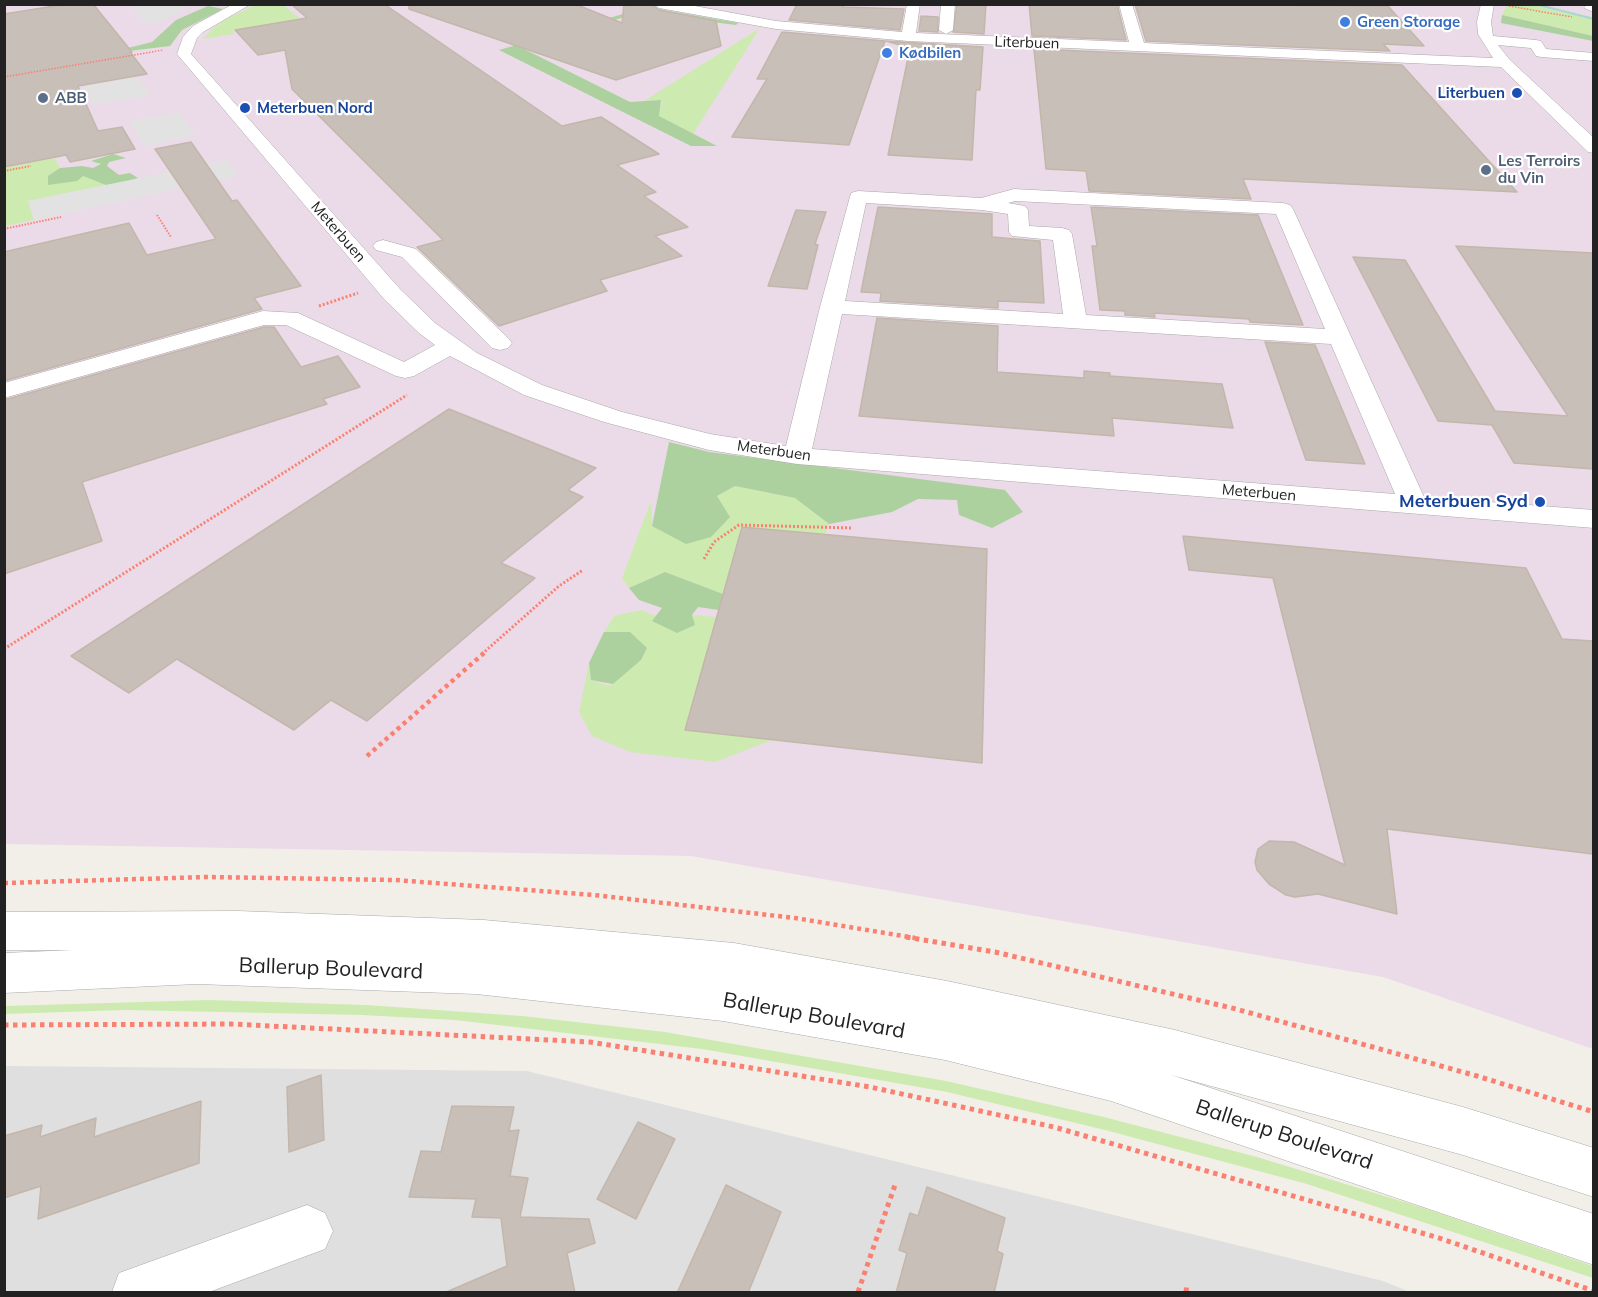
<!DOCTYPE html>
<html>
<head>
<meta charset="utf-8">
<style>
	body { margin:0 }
	#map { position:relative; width:1598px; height:1297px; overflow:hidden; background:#f2efe9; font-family:Mulish,sans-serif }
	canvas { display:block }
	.frame { position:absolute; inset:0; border:6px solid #222; pointer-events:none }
</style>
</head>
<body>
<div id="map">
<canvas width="1598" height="1297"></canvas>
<div class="frame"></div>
</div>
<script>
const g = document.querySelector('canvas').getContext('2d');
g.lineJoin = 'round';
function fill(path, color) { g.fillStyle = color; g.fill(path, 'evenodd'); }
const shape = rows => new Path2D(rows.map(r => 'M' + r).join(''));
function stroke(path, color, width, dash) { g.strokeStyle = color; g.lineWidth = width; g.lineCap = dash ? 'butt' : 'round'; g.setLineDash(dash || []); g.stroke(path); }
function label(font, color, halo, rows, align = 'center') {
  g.font = font + ' Mulish,sans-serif'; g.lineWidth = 4.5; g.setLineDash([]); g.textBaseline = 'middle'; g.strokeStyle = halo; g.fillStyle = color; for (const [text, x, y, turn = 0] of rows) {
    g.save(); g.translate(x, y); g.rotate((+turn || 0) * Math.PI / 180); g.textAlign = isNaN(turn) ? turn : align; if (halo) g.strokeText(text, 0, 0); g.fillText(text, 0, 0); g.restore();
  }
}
const residential = shape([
	[5,1066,527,1071,1383,1281,1410,1292,5,1292]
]);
const industrial = shape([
	[5,5,1593,5,1593,1049,1383,977,691,856,5,844]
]);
const grass = shape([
	[258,4,283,5,301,19,233,30,234,34,203,39,213,28,228,18],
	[1507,5,1543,5,1593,17,1593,36,1502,15],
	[760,28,693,134,659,116,662,100,644,101],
	[53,155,60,168,48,176,83,176,106,185,28,201,34,220,5,226,5,168,25,164,24,161],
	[735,486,795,498,829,524,825,534,742,527,723,594,665,572,629,588,622,578,651,501,652,526,730,517,717,496],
	[641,610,656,616,652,621,692,615,717,617,685,730,772,740,715,762,630,752,592,736,579,712,589,663,591,680,610,686,641,660,603,634,614,616],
	[209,1000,366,1005,522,1016,665,1032,946,1081,1104,1117,1257,1157,1424,1208,1593,1266,1593,1278,1307,1184,1105,1130,947,1092,702,1049,455,1020,362,1015,125,1010,5,1014,5,1006]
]);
const forest = shape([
	[208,6,223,9,182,30,170,46,129,51,128,48,152,42,176,20],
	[647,7,738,23,736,25,639,13,520,47,630,102,661,100,659,116,717,146,691,146,499,50],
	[1502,15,1593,36,1593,41,1501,23],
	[113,154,126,158,109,162,107,166,119,175,130,173,138,178,125,183,106,185,83,176,77,181,48,185,48,176,60,168,82,166,93,168,101,164,91,161],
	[669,442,709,452,1005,490,1023,512,992,528,959,515,957,500,918,499,892,512,829,524,795,498,735,486,717,496,730,517,711,537,686,544,652,526],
	[665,572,723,594,719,610,698,607,692,615,695,625,677,633,652,621,662,608,639,600,629,588],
	[604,632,630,632,647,648,641,660,613,684,591,680,589,663]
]);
const parking = shape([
	[148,5,148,4,190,5,163,21,147,24,131,7],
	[137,77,151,95,94,105,82,87],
	[179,112,197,135,145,146,129,121],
	[227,160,238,176,34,220,28,201]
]);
const stream = shape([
	[1539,4,1594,18,1594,20,1531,4,1539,4]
]);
const building = shape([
	[67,4,93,4,132,52,130,52,147,74,78,86,98,131,122,127,135,149,70,162,66,155,4,167,4,14,67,4],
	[291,4,384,4,562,126,601,117,659,154,617,165,656,192,644,196,688,227,655,236,682,256,600,280,607,291,499,326,417,247,443,240,292,89,285,50,258,55,235,30,307,18,291,4],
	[409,4,575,4,622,23,624,4,651,4,659,10,716,21,721,46,616,80,409,9,409,4],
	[797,4,843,4,843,7,904,9,900,30,789,20,797,4],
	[957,4,986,4,984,34,953,32,957,4],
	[1029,4,1117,4,1126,40,1032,36,1029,4],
	[1135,4,1388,6,1424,46,1383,44,1390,51,1146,41,1135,4],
	[921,16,938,17,938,32,919,31,921,16],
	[782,32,885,41,849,145,732,137,767,79,757,79,782,32],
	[886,41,983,47,980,90,976,90,972,160,888,155,910,48,886,41],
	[1034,49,1402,65,1517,192,1243,179,1251,199,1089,191,1086,171,1046,169,1034,49],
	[191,142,232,201,237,200,301,286,254,298,262,309,4,381,4,252,129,223,147,255,216,239,155,149,191,142],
	[878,207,992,214,992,237,1040,241,1044,303,998,301,998,308,880,301,881,293,861,292,878,207],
	[1091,207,1258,215,1303,325,1250,322,1249,319,1154,313,1155,317,1125,315,1125,311,1100,310,1092,246,1097,246,1091,207],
	[796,210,826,212,815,244,818,245,807,289,768,286,796,210],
	[1456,246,1593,253,1593,469,1514,463,1492,425,1438,421,1353,257,1405,260,1495,411,1568,416,1456,246],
	[877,318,998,326,997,372,1084,378,1084,371,1110,373,1110,376,1222,384,1233,428,1112,418,1114,436,859,416,877,318],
	[264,327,274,327,301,367,338,356,360,387,323,399,327,404,82,482,102,541,4,574,4,400,264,327],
	[1265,342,1315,345,1365,464,1306,460,1265,342],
	[449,409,596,468,568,490,583,497,501,563,535,578,367,721,331,700,294,730,177,659,129,693,71,656,449,409],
	[742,527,987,549,982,763,685,730,742,527],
	[1183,536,1526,568,1562,639,1593,641,1593,854,1387,829,1397,914,1318,894,1295,897,1286,895,1269,884,1257,870,1255,862,1258,849,1269,841,1294,842,1345,865,1273,578,1189,570,1183,536],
	[321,1075,324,1140,289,1152,287,1087,321,1075],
	[201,1101,199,1163,38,1219,41,1186,4,1198,4,1136,42,1125,40,1137,96,1118,94,1137,201,1101],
	[452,1106,514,1107,509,1131,519,1130,510,1176,528,1178,520,1217,589,1219,595,1243,567,1253,575,1293,444,1293,507,1266,501,1218,472,1217,476,1199,409,1197,421,1151,441,1152,452,1106],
	[638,1122,675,1139,636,1219,597,1199,638,1122],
	[726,1185,781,1212,748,1293,677,1293,726,1185],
	[927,1187,1005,1218,997,1251,1003,1254,994,1293,896,1293,907,1253,899,1250,910,1213,918,1216,927,1187]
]);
const pathFar4 = shape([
	[1509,6,1572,17],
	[4,77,163,50]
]);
const pathFar3 = shape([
	[4,171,31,166],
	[157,215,171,237],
	[4,229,61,217]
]);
const pathFar2 = shape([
	[319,306,358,293],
	[704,559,714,542,739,525,853,528],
	[4,649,407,395],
	[482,654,559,586,583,570]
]);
const pathFar1 = shape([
	[367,756,484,653],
	[4,883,207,877,395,880,594,895,795,918,915,938]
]);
const path = shape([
	[906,937,995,952,1236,1009,1477,1076,1594,1112],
	[4,1025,231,1024,590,1042,870,1087,1054,1127,1439,1238,1594,1291],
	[858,1292,895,1185],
	[1186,1292,1187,1283]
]);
const minor = shape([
	[233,4,251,4,203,32,197,38,191,54,400,289,435,323,477,353,542,385,622,412,710,434,786,446,820,307,851,193,858,191,981,198,1014,189,1283,203,1290,205,1293,209,1424,497,1594,510,1594,528,797,464,709,450,604,422,524,395,450,356,414,376,405,378,396,376,286,325,264,325,4,398,4,383,263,311,298,313,404,362,435,345,419,333,384,299,177,54,183,37,193,26,233,4],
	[1015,201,1276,214,1325,329,1086,315,1072,234,1069,230,1062,228,1029,226,1028,210,1025,206,1008,203,1015,201],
	[866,203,982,210,1008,214,1009,232,1012,236,1053,240,1063,314,845,301,866,203],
	[842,314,1331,344,1395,494,812,449,842,314],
	[653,4,684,4,776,21,902,32,907,4,920,4,916,33,1129,42,1119,4,1132,4,1144,43,1493,58,1478,34,1477,22,1481,4,1494,4,1491,22,1493,36,1536,40,1541,41,1546,49,1594,53,1594,61,1541,57,1536,56,1531,48,1498,45,1510,60,1594,138,1594,153,1588,152,1501,67,908,41,776,29,659,8,653,4],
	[941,4,955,4,953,30,946,34,939,30,941,4],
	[1594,4,1594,12,1584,8,1586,5,1594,4],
	[383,240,416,249,508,338,512,343,508,348,500,350,492,348,402,257,376,250,373,246,376,242,383,240],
	[238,911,484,920,734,943,947,981,1175,1030,1463,1107,1594,1148,1594,1197,1463,1155,1171,1075,1594,1214,1594,1265,1111,1101,945,1060,723,1021,476,994,197,984,4,993,4,953,73,950,4,950,4,912,238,911],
	[307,1205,325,1213,333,1231,325,1249,209,1292,112,1292,119,1273,307,1205]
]);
const markers = [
	[1345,22,6,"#3f7fe0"],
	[887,53,6,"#3f7fe0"],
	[1517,93,6,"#1a4fb4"],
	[43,98,6,"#5c6f8a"],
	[245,108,6,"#1a4fb4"],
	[1486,170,6,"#5c6f8a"],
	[1540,502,6,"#1a4fb4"]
];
const farShopnames = [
	["Green Storage",1357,22],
	["Kødbilen",899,53]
];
const farStreetnames = [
	["Literbuen",1027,43,2],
	["Meterbuen",338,232,49],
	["Meterbuen",774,451,8],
	["Meterbuen",1259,493,5]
];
const farTransitnames = [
	["Literbuen",1505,93],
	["Meterbuen Nord",257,108,"left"]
];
const farServicenames = [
	["ABB",55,98],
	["Les Terroirs",1498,161],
	["du Vin",1498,178]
];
const transitNames = [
	["Meterbuen Syd",1528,502]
];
const nearStreetnames = [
	["Ballerup Boulevard",331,969,2],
	["Ballerup Boulevard",814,1016,10],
	["Ballerup Boulevard",1284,1135,18]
];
fill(residential, '#e0dfdf');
fill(industrial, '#ebdbe8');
fill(grass, '#cdebb0');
fill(forest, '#add19e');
fill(parking, '#e2e2e2');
fill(stream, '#aad3df');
fill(building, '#c7bfb8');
stroke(building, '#c4b6ab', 1.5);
stroke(minor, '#a9a9a9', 1);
stroke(pathFar4, '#fa8072', 1.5, [1.5, 1.5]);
stroke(pathFar3, '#fa8072', 2, [1.5, 1.5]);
stroke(pathFar2, '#fa8072', 3, [2, 2]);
stroke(pathFar1, '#fa8072', 4.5, [4, 4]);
stroke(path, '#fa8072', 5, [4.5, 4.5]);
fill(minor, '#fff');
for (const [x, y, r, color] of markers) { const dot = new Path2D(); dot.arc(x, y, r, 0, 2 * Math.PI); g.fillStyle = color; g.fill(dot); stroke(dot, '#fff', 2); }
label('bold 15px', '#366cbe', '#fff', farShopnames, 'left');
label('15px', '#222', '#fff', farStreetnames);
label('bold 15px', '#164399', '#fff', farTransitnames, 'right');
label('bold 15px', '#4e5e75', '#fff', farServicenames, 'left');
label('bold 18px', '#164399', '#fff', transitNames, 'right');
label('21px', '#222', '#fff', nearStreetnames);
</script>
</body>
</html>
